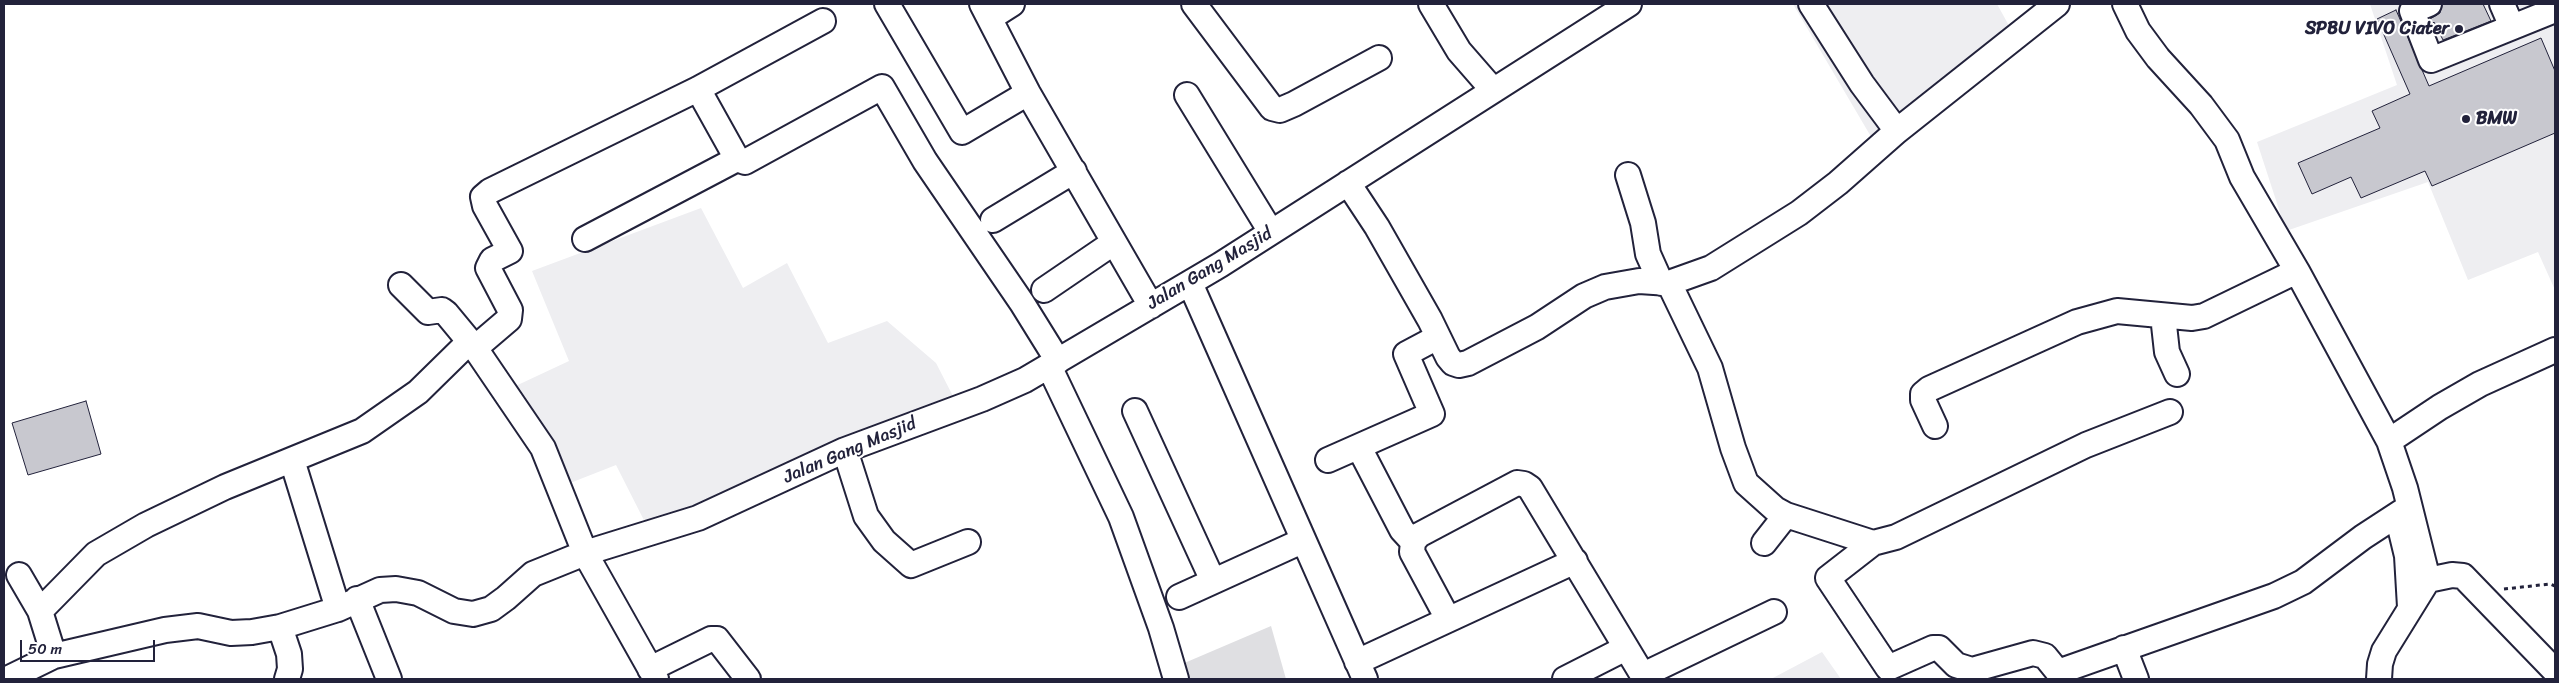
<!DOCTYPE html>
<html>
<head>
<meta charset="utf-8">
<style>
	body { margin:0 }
	#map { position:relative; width:2559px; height:683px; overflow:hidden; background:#fff; font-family:Sriracha,sans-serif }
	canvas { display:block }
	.frame { position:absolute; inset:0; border:5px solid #22223b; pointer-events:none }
	.scale { position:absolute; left:20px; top:640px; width:135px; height:22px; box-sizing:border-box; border:2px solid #22223b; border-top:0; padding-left:6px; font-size:15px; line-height:18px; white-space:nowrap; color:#22223b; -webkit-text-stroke:4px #fff; paint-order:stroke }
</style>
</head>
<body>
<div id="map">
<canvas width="2559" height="683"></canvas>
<div class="frame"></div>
<div class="scale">50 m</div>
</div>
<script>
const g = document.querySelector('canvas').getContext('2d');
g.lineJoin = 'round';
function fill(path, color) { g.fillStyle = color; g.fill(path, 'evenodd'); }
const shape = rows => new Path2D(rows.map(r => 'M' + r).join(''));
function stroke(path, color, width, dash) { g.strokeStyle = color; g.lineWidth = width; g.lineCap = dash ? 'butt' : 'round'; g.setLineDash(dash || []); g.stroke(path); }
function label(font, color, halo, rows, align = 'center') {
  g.font = font + ' Sriracha,sans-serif'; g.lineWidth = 4; g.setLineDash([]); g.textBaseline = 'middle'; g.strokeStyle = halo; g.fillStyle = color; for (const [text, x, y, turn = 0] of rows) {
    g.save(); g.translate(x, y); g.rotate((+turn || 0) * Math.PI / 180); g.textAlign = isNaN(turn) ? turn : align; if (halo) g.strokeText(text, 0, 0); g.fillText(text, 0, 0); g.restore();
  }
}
const built = shape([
	[1793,4,1997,4,2013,33,1880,152],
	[2370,4,2555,4,2555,290,2538,252,2468,280,2428,182,2286,231,2257,142,2397,85],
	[701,208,743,288,787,263,828,343,887,321,936,363,957,404,655,542,616,465,560,487,507,390,569,361,532,271],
	[1822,652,1841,679,1771,679]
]);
const green = shape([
	[1271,626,1286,679,1172,679,1175,667]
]);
const building = shape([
	[2442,4,2483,4,2491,21,2443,40,2434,22,2432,24,2430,19,2440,13,2442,4],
	[2396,10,2429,86,2541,38,2555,71,2555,133,2432,186,2425,171,2361,198,2351,177,2312,194,2298,163,2380,128,2372,111,2410,94,2377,19,2396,10],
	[86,401,101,454,28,475,12,423,86,401]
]);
const path = shape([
	[2504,589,2550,584,2555,586]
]);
const minor = shape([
	[887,4,962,132,1028,93],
	[982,4,1028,93,1151,306],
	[1194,4,1272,108,1280,110,1294,104,1379,58],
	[1431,4,1459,51,1493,90],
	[1811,4,1862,84,1897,131],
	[2125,4,2138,31,2158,58,2201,105,2227,140,2242,177,2297,271,2389,441,2405,488,2428,580,2384,651,2380,664,2379,679],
	[2429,4,2412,11,2431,60,2555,10],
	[2502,4,2512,27],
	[990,18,1012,4],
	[698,89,737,159,745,162,882,87,925,161,1022,303,1058,361],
	[1187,95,1271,232],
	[1628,175,1643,223,1648,254,1661,283],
	[1348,183,1377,227,1430,320,1448,357,1453,363,1459,365,1468,363,1537,327,1584,296,1605,287,1639,281,1669,283,1711,268,1799,213,1838,183,1897,131,2057,4],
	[993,220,1074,171],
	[585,239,737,159],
	[1190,283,1365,679],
	[1669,283,1710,368,1733,448,1746,483,1775,509,1786,515],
	[401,285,428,312,442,310,446,313,475,348,543,448,585,553,656,679],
	[1044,290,1113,243],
	[2163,316,2167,352,2177,374],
	[475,348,509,319,510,310,488,268,492,260,510,251,485,206,483,197,490,191,698,89,823,21],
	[1049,366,1121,517,1161,628,1176,679],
	[1135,411,1213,581],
	[1935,426,1923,400,1923,394,1929,389,2077,322,2117,311,2192,318,2204,316,2297,271],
	[2389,441,2440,407,2480,384,2555,350],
	[845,450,866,516,884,541,911,565,968,542],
	[1363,455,1402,530,1413,542],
	[292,460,338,609],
	[1328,460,1432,414,1406,354,1438,337],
	[2400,527,2407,556,2410,607],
	[1764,543,1786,515,1873,543,1896,537,2086,445,2170,412],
	[1873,543,1828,578,1888,668,1933,648,1939,648,1956,665,1972,670,2033,653,2045,656,2058,672,2060,679],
	[19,575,40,611,54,656],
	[2428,580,2452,575,2463,576,2555,671],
	[1179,597,1302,541],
	[357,599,389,679],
	[40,611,96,554,146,525,225,487,362,431,418,392,470,341],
	[1448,619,1412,552,1413,542,1419,535,1517,483,1524,484,1530,488,1645,679],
	[280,627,289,654,290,669,287,679],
	[2124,648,2136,679],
	[1357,662,1575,561],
	[650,669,711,639,717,639,748,679],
	[2058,672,2274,596,2303,582,2363,537,2409,507],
	[1643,675,1774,612],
	[7,679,54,656,165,630,198,626,231,633,252,632,280,627,338,609,380,590,396,589,418,593,454,611,473,614,491,609,506,598,533,574,585,553,698,518,845,450,982,399,1025,380,1220,265,1629,4],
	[1565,679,1626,648]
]);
const markers = [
	[2459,29,5,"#22223b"],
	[2466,119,5,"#22223b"]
];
const poiNames = [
	["SPBU VIVO Ciater",2449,29],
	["BMW",2476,119,"left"]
];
const streetNames = [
	["Jalan Gang Masjid",1210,269,-31],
	["Jalan Gang Masjid",850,451,-23]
];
fill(built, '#eeeef1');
fill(green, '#dfdfe2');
fill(building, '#c8c8cf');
stroke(building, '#22223b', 1);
stroke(minor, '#22223b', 28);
stroke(path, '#22223b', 3, [4, 4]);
stroke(minor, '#fff', 24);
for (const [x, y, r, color] of markers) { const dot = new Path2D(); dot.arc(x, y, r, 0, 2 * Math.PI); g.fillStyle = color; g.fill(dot); stroke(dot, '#fff', 2); }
label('bold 18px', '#22223b', '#fff', poiNames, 'right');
label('18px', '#22223b', '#fff', streetNames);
</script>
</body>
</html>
